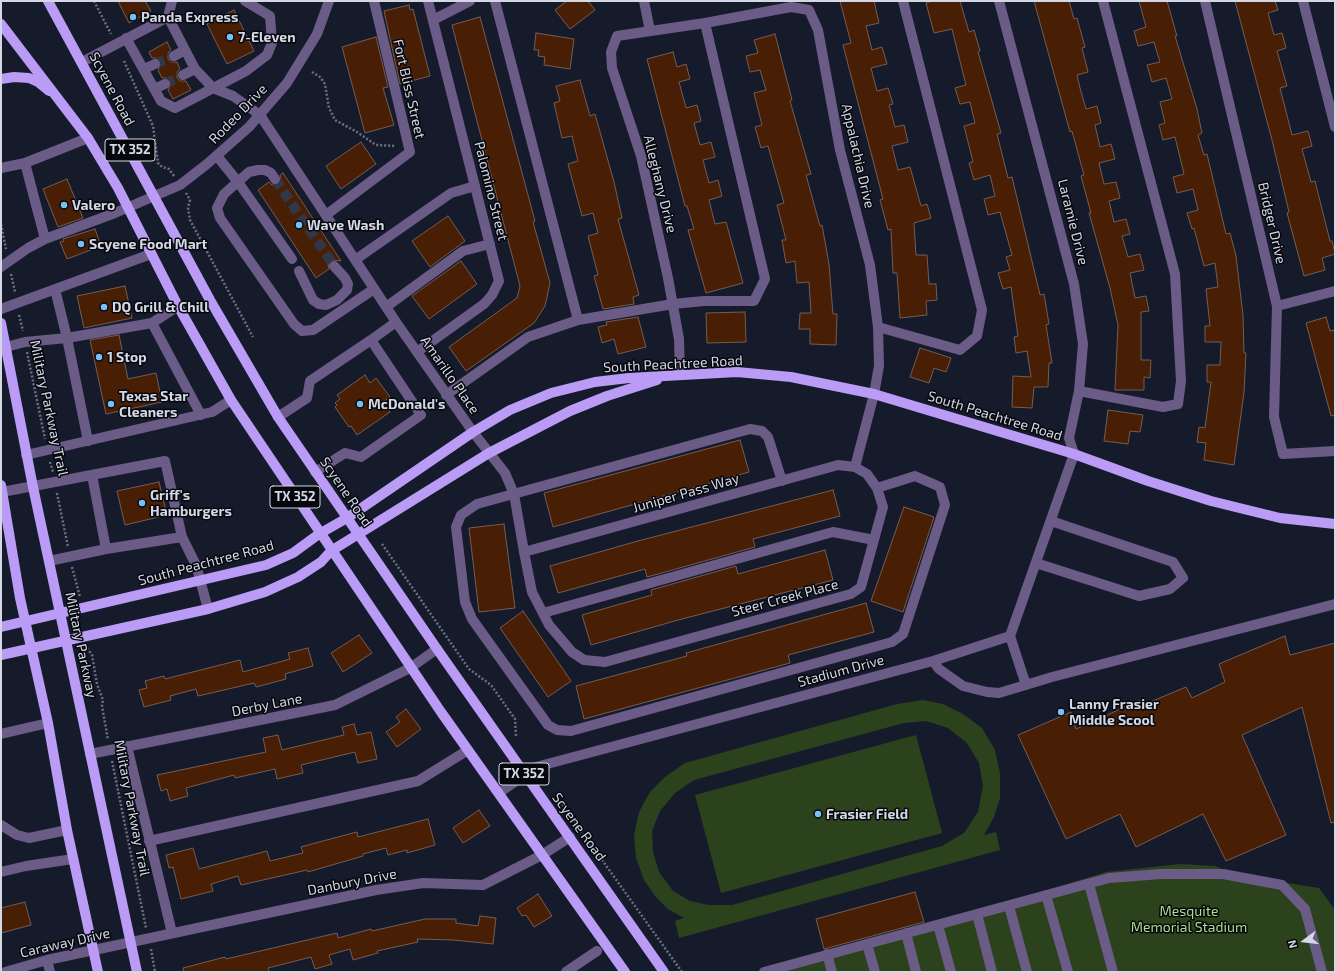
<!DOCTYPE html>
<html>
<head>
<meta charset="utf-8">
<style>
	body { margin:0 }
	#map { position:relative; width:1336px; height:973px; overflow:hidden; background:#161b2c; font-family:"Exo 2",sans-serif }
	canvas { display:block }
	.frame { position:absolute; inset:0; border:2px solid #d4d8e4; pointer-events:none }
	.north { position:absolute; left:1284px; top:921px; width:40px; height:40px; -webkit-text-stroke:3px #05070d; paint-order:stroke; rotate:255deg; font-size:11px; font-weight:700; line-height:16px; text-align:center; color:#d4d8e4 }
	.north::after { content:''; display:block; margin:auto; width:14px; height:18px; background:#d4d8e4; clip-path:polygon(50% 0,100% 100%,50% 72%,0 100%) }
</style>
</head>
<body>
<div id="map">
<canvas width="1336" height="973"></canvas>
<div class="frame"></div>
<div class="north">N</div>
</div>
<script>
const g = document.querySelector('canvas').getContext('2d');
g.lineJoin = 'round';
function fill(path, color) { g.fillStyle = color; g.fill(path, 'evenodd'); }
const shape = rows => new Path2D(rows.map(r => 'M' + r).join(''));
function stroke(path, color, width, dash) { g.strokeStyle = color; g.lineWidth = width; g.lineCap = dash ? 'butt' : 'round'; g.setLineDash(dash || []); g.stroke(path); }
function label(font, color, halo, rows, align = 'center') {
  g.font = font + ' "Exo 2",sans-serif'; g.lineWidth = 3; g.setLineDash([]); g.textBaseline = 'middle'; g.strokeStyle = halo; g.fillStyle = color; for (const [text, x, y, turn = 0] of rows) {
    g.save(); g.translate(x, y); g.rotate((+turn || 0) * Math.PI / 180); g.textAlign = isNaN(turn) ? turn : align; if (halo) g.strokeText(text, 0, 0); g.fillText(text, 0, 0); g.restore();
  }
}
const green = shape([
	[923,700,943,704,963,714,982,728,995,750,1000,773,1000,798,994,817,984,835,996,832,1000,850,679,938,675,921,684,918,668,909,655,896,644,880,636,858,634,835,639,812,650,792,665,777,685,763,897,704],
	[926,721,948,728,967,743,979,763,983,786,978,812,964,833,942,846,732,905,708,905,690,901,673,891,659,872,653,852,652,831,660,811,675,793,694,780,904,723],
	[916,735,942,833,721,893,695,795],
	[1180,864,1215,866,1238,875,1319,888,1335,910,1335,972,782,972,1106,872]
]);
const building = shape([
	[118,1,145,1,151,11,129,23,118,1],
	[567,1,588,1,595,10,570,29,555,10,567,1],
	[840,1,874,1,879,23,866,26,872,50,882,47,887,64,871,68,877,91,888,88,893,104,889,105,895,127,904,125,908,142,892,146,898,170,910,167,921,206,927,204,931,218,914,223,916,255,927,255,929,284,936,284,937,300,926,301,927,315,900,318,897,273,893,273,891,229,888,230,880,200,883,199,843,45,851,43,840,1],
	[932,1,960,1,969,32,974,30,980,51,978,52,1001,133,997,134,1008,178,1012,177,1040,295,1044,294,1049,324,1046,325,1052,363,1049,363,1048,387,1034,387,1032,408,1012,407,1013,376,1031,377,1027,351,1016,353,1014,337,1018,336,1011,287,1003,289,998,273,1010,270,1006,257,1012,255,1000,212,988,215,984,199,995,196,990,175,974,180,969,163,973,162,964,126,975,123,970,102,960,104,955,88,966,85,952,29,934,33,926,3,932,1],
	[1034,1,1069,1,1074,19,1077,18,1085,47,1082,48,1088,72,1077,75,1080,88,1086,109,1097,106,1101,123,1095,125,1100,147,1111,144,1115,159,1099,163,1104,184,1116,182,1120,198,1109,201,1114,222,1126,219,1130,234,1122,236,1128,257,1140,254,1144,270,1130,273,1135,298,1146,296,1149,311,1141,312,1141,360,1151,360,1150,378,1144,377,1144,390,1115,390,1118,325,1110,288,1089,213,1091,213,1081,176,1084,175,1072,131,1070,132,1034,1],
	[1139,1,1167,1,1177,36,1175,36,1197,109,1202,133,1198,135,1204,155,1207,154,1226,234,1230,233,1236,256,1243,315,1244,353,1246,353,1244,393,1234,465,1204,460,1206,443,1197,442,1199,427,1205,428,1211,382,1207,382,1207,365,1220,365,1221,342,1205,342,1205,326,1210,326,1206,289,1218,287,1215,263,1204,266,1194,228,1192,229,1187,213,1198,210,1193,189,1177,193,1173,177,1184,174,1175,137,1163,140,1159,125,1165,123,1160,102,1172,99,1166,78,1152,82,1147,65,1160,62,1154,42,1138,46,1134,31,1146,27,1139,1],
	[1235,1,1275,1,1278,10,1268,13,1274,35,1282,33,1286,48,1277,51,1287,86,1280,88,1292,135,1308,131,1312,146,1302,149,1311,182,1315,181,1330,241,1332,241,1335,253,1335,254,1322,258,1325,270,1304,276,1287,213,1289,212,1272,140,1235,1],
	[409,5,410,10,413,9,430,76,400,84,384,11,409,5],
	[234,10,254,51,227,64,207,24,234,10],
	[480,17,535,221,533,222,550,283,545,306,534,323,466,371,449,347,517,298,520,286,452,25,480,17],
	[536,33,574,39,570,69,544,65,545,57,538,56,539,50,534,50,536,33],
	[775,34,792,100,790,101,811,174,806,175,820,226,822,225,829,264,833,314,837,314,836,345,810,344,810,329,799,329,800,313,811,313,809,282,797,283,795,261,786,263,782,240,786,240,777,205,784,203,768,146,761,148,755,127,762,125,754,93,766,90,760,70,750,72,746,56,758,53,754,40,775,34],
	[376,37,388,87,383,88,394,125,365,133,342,47,376,37],
	[167,42,171,50,168,53,168,59,171,62,177,62,180,69,177,72,177,78,180,81,186,81,191,90,173,99,168,90,171,85,171,81,166,78,162,78,158,70,161,65,161,61,156,58,152,58,149,52,167,42],
	[673,52,677,67,686,64,690,79,679,82,686,108,697,105,701,121,694,123,700,145,711,142,715,157,703,160,709,183,718,180,722,196,709,200,715,224,726,222,743,283,706,293,688,230,694,229,687,206,685,206,647,59,673,52],
	[580,80,590,116,595,114,614,182,622,218,618,219,639,295,633,297,634,304,603,309,594,276,598,275,588,236,598,233,593,213,582,216,568,164,578,161,572,136,562,138,554,103,560,101,556,86,580,80],
	[361,142,376,164,341,189,326,166,361,142],
	[283,173,341,261,333,260,330,261,328,264,329,269,316,278,258,190,269,182,272,185,278,185,281,182,280,175,283,173],
	[67,179,83,218,58,227,43,189,67,179],
	[448,216,465,241,430,267,412,241,448,216],
	[95,229,101,246,67,259,60,242,64,241,63,239,95,229],
	[461,261,477,284,429,319,412,296,461,261],
	[125,286,132,318,84,328,77,296,125,286],
	[745,312,746,342,707,343,706,313,745,312],
	[638,317,646,347,618,354,614,339,602,343,598,327,607,325,606,322,638,317],
	[1326,317,1330,331,1335,330,1335,415,1331,416,1306,323,1326,317],
	[119,335,128,379,156,373,162,402,106,414,90,340,119,335],
	[920,348,951,358,946,372,934,368,929,383,910,377,920,348],
	[365,375,370,383,376,378,390,397,383,402,390,412,357,435,351,426,349,427,335,407,337,405,335,403,340,399,337,395,365,375],
	[1108,410,1143,415,1140,432,1130,431,1128,444,1104,441,1108,410],
	[740,440,749,472,553,527,544,493,740,440],
	[159,482,167,515,125,525,117,491,159,482],
	[833,490,840,516,753,539,755,547,647,577,645,569,558,593,550,566,638,541,833,490],
	[904,507,934,517,903,612,871,601,904,507],
	[504,524,515,608,479,612,469,528,504,524],
	[825,550,833,580,678,620,591,645,582,615,652,595,651,590,736,566,738,574,825,550],
	[866,603,874,632,788,655,790,663,584,719,576,686,687,656,686,653,866,603],
	[523,611,571,681,548,697,500,628,523,611],
	[359,635,372,653,343,672,331,653,359,635],
	[1285,636,1290,655,1335,643,1335,822,1331,823,1302,707,1242,735,1286,835,1226,861,1203,814,1136,847,1120,814,1066,839,1018,735,1071,712,1076,729,1140,700,1143,705,1186,687,1192,698,1225,682,1219,664,1285,636],
	[308,648,313,666,285,674,286,679,256,687,254,683,198,696,196,689,170,696,171,700,144,707,139,690,147,688,145,681,164,676,165,679,240,660,243,672,290,659,288,653,308,648],
	[406,709,421,729,397,747,386,732,400,722,396,717,406,709],
	[354,724,357,735,371,732,377,759,358,763,355,752,301,765,303,773,277,779,275,769,235,778,234,775,186,788,188,796,170,801,167,789,161,791,157,775,266,752,263,738,278,735,282,750,344,735,342,727,354,724],
	[479,810,490,826,463,843,453,828,479,810],
	[428,819,435,845,407,853,407,850,388,855,386,848,363,854,363,856,308,872,307,870,241,885,238,876,211,884,213,891,181,899,173,867,169,868,166,855,193,848,199,869,267,851,270,861,303,853,301,847,319,842,357,832,358,837,428,819],
	[915,892,924,922,824,949,816,919,915,892],
	[538,894,552,916,534,927,526,915,522,916,517,908,538,894],
	[25,902,31,925,1,933,1,908,25,902],
	[480,916,496,918,493,944,453,940,417,939,418,942,377,951,378,953,353,960,350,949,329,955,332,964,315,969,311,957,268,968,269,972,184,972,183,968,225,957,226,959,337,933,338,938,371,929,372,931,425,919,456,919,456,923,478,926,480,916]
]);
const minorTunnel = shape([
	[155,64,174,56],
	[165,84,183,75],
	[275,179,334,266]
]);
const path = shape([
	[94,1,111,34],
	[124,61,153,126,158,163,162,167,169,169,174,176],
	[312,72,320,77,325,84,329,108,335,120,357,132,376,145,396,146],
	[186,193,190,200,188,208,190,220,253,337],
	[1,224,6,249],
	[11,274,15,292],
	[19,315,23,331],
	[27,352,45,439],
	[50,462,53,472],
	[57,493,68,547],
	[382,544,469,669,491,685,515,719,516,736],
	[72,567,80,597],
	[87,648,92,655,97,684,103,700,102,706,108,740],
	[112,761,146,928],
	[560,801,682,972],
	[151,949,155,972]
]);
const minor = shape([
	[495,1,578,320,673,304,704,301,754,301,765,279,705,23],
	[644,1,650,31],
	[1205,1,1277,306,1274,417,1283,454,1335,451],
	[1303,1,1335,127],
	[168,17,172,1],
	[433,20,470,1],
	[126,38,161,101,175,108,246,71,267,55,272,43,270,16,245,1],
	[174,56,185,50],
	[82,62,168,17,195,69,213,88,233,96,260,115,396,322,473,432,505,473,514,494,524,552,532,592,549,625,572,652,584,660,605,662,851,594,861,587,883,507,877,488,867,474,855,467,838,465,524,552],
	[144,69,155,64],
	[183,75,195,69],
	[154,89,165,84],
	[217,156,238,182,292,259],
	[25,163,45,239],
	[1,168,25,163,88,138],
	[275,179,271,173,265,170,258,170,249,172,224,194,217,208,220,218,294,324,302,331,313,330,374,289],
	[326,215,410,152,374,1],
	[355,260,451,193,475,186],
	[1,267,28,248,45,239,115,213,180,185,207,164,249,127,287,83,317,34,329,1],
	[299,271,313,300,319,304,326,305,337,300,347,290,348,284,345,278,334,266],
	[55,289,67,338,88,441],
	[178,306,152,323,201,415],
	[1277,306,1335,291],
	[386,307,463,251,490,244],
	[1,309,151,254],
	[878,327,960,350,977,336,982,310,903,1],
	[371,340,396,322],
	[6,347,25,342,67,338,152,323],
	[417,352,484,304,492,295,499,281,428,1],
	[680,375,679,339,668,278,641,156,612,68,611,52,617,36,705,23,791,7,809,10,818,30,840,150,870,265,878,327,879,366,874,394,855,467],
	[1079,391,1163,407,1178,404,1181,381,1175,274,1103,1],
	[446,395,528,337,578,320],
	[278,417,307,398,310,381,371,340,421,415,361,457,345,453,315,472],
	[26,455,212,412,231,400],
	[92,475,106,549],
	[782,481,768,437,762,431,750,429,477,504,461,515,456,527,465,602,472,619,548,725,557,730,571,731,892,642,903,634,945,505,940,487,915,476,877,488],
	[2,492,165,461,182,537,196,565,208,609],
	[49,561,106,549,182,537],
	[1036,563,1139,596,1170,589,1183,578,1173,562,1051,521],
	[543,613,833,532,874,540],
	[1010,636,1026,685],
	[933,661,939,669,963,686,987,692,999,693,1052,677,1335,604],
	[1,734,48,723],
	[127,746,172,933],
	[90,754,335,705,410,668,437,649],
	[499,793,536,767,933,661,1010,636,1074,454,1069,438,1079,391,1083,344,1074,284,999,1],
	[1,825,17,835,29,838,67,830],
	[149,841,418,781,468,750],
	[1,872,26,866,73,859],
	[1089,884,1113,972],
	[1046,895,1068,972],
	[1009,906,1027,972],
	[977,914,992,972],
	[938,925,951,972],
	[906,933,916,972],
	[867,944,875,972],
	[827,954,832,972],
	[47,960,50,972],
	[5,972,47,960,376,890,423,883,483,885,542,855,570,837],
	[566,972,597,951],
	[764,972,1109,878,1161,874,1223,874,1282,885,1305,909,1322,972]
]);
const major = shape([
	[48,1,210,300,278,417,437,649,664,972],
	[1,24,88,138,118,188,178,306,231,400,441,712,625,972],
	[1,79,14,77,29,78,38,82,49,91],
	[1,323,33,487,137,972],
	[1,485,20,598,48,723,67,830,98,972],
	[1,627,266,565,293,553,319,534,347,518,473,432,510,410,551,393,595,382,629,378,737,372,791,377,874,394,1074,454,1148,481,1211,501,1280,518,1335,524],
	[1,655,208,609,265,592,298,577,321,562,331,551,489,453,570,411,607,396,657,380]
]);
const markers = [
	[133,17,4,"#77c0f7"],
	[230,37,4,"#77c0f7"],
	[64,205,4,"#77c0f7"],
	[299,225,4,"#77c0f7"],
	[81,244,4,"#77c0f7"],
	[104,307,4,"#77c0f7"],
	[99,357,4,"#77c0f7"],
	[111,404,4,"#77c0f7"],
	[360,404,4,"#77c0f7"],
	[142,503,4,"#77c0f7"],
	[1061,712,4,"#77c0f7"],
	[818,814,4,"#77c0f7"]
];
const shields = [
	[130,150,50],
	[295,497,50],
	[524,774,50]
];
const shieldNames = [
	["TX 352",130,150],
	["TX 352",295,497],
	["TX 352",524,774]
];
const poiNames = [
	["Panda Express",141,17],
	["7-Eleven",238,37],
	["Valero",72,205],
	["Wave Wash",307,225],
	["Scyene Food Mart",89,244],
	["DQ Grill & Chill",112,307],
	["1 Stop",107,357],
	["Texas Star",119,396],
	["Cleaners",119,412],
	["McDonald's",368,404],
	["Griff's",150,495],
	["Hamburgers",150,511],
	["Lanny Frasier",1069,704],
	["Middle Scool",1069,720],
	["Frasier Field",826,814]
];
const streetNames = [
	["Scyene Road",112,89,62],
	["Fort Bliss Street",409,89,77],
	["Rodeo Drive",238,114,-46],
	["Appalachia Drive",858,156,77],
	["Alleghany Drive",660,184,76],
	["Palomino Street",491,191,76],
	["Laramie Drive",1073,222,76],
	["Bridger Drive",1272,223,77],
	["South Peachtree Road",673,364,-3],
	["Amarillo Place",450,375,55],
	["Military Parkway Trail",49,408,78],
	["South Peachtree Road",995,416,17],
	["Scyene Road",346,492,56],
	["Juniper Pass Way",686,493,-16],
	["South Peachtree Road",206,563,-15],
	["Steer Creek Place",785,598,-15],
	["Military Parkway",81,645,78],
	["Stadium Drive",841,671,-15],
	["Derby Lane",267,705,-11],
	["Military Parkway Trail",132,808,79],
	["Scyene Road",579,827,54],
	["Danbury Drive",352,882,-11],
	["Caraway Drive",65,943,-13]
];
const parkNames = [
	["Mesquite",1189,911],
	["Memorial Stadium",1189,927]
];
fill(green, '#2b421c');
fill(building, '#481e05');
stroke(building, '#745d53', 1);
stroke(minorTunnel, '#323748', 10, [10, 5]);
stroke(path, '#6c707f', 2.5, [2, 2]);
stroke(minor, '#6a5c86', 10);
stroke(major, '#ba9bf5', 10);
for (const [x, y, r, color] of markers) { const dot = new Path2D(); dot.arc(x, y, r, 0, 2 * Math.PI); g.fillStyle = color; g.fill(dot); stroke(dot, '#05070d', 1.5); }
for (const [x, y, w] of shields) { const box = new Path2D(); box.roundRect(x - w / 2, y - 11, w, 22, 3); g.fillStyle = '#05070d'; g.fill(box); stroke(box, '#d4d8e4', 1); }
label('bold 13px', '#d4d8e4', null, shieldNames);
label('bold 14px', '#d4d8e4', '#05070d', poiNames, 'left');
label('14px', '#d4d8e4', '#05070d', streetNames);
label('14px', '#aade8c', '#05070d', parkNames);
</script>
</body>
</html>
